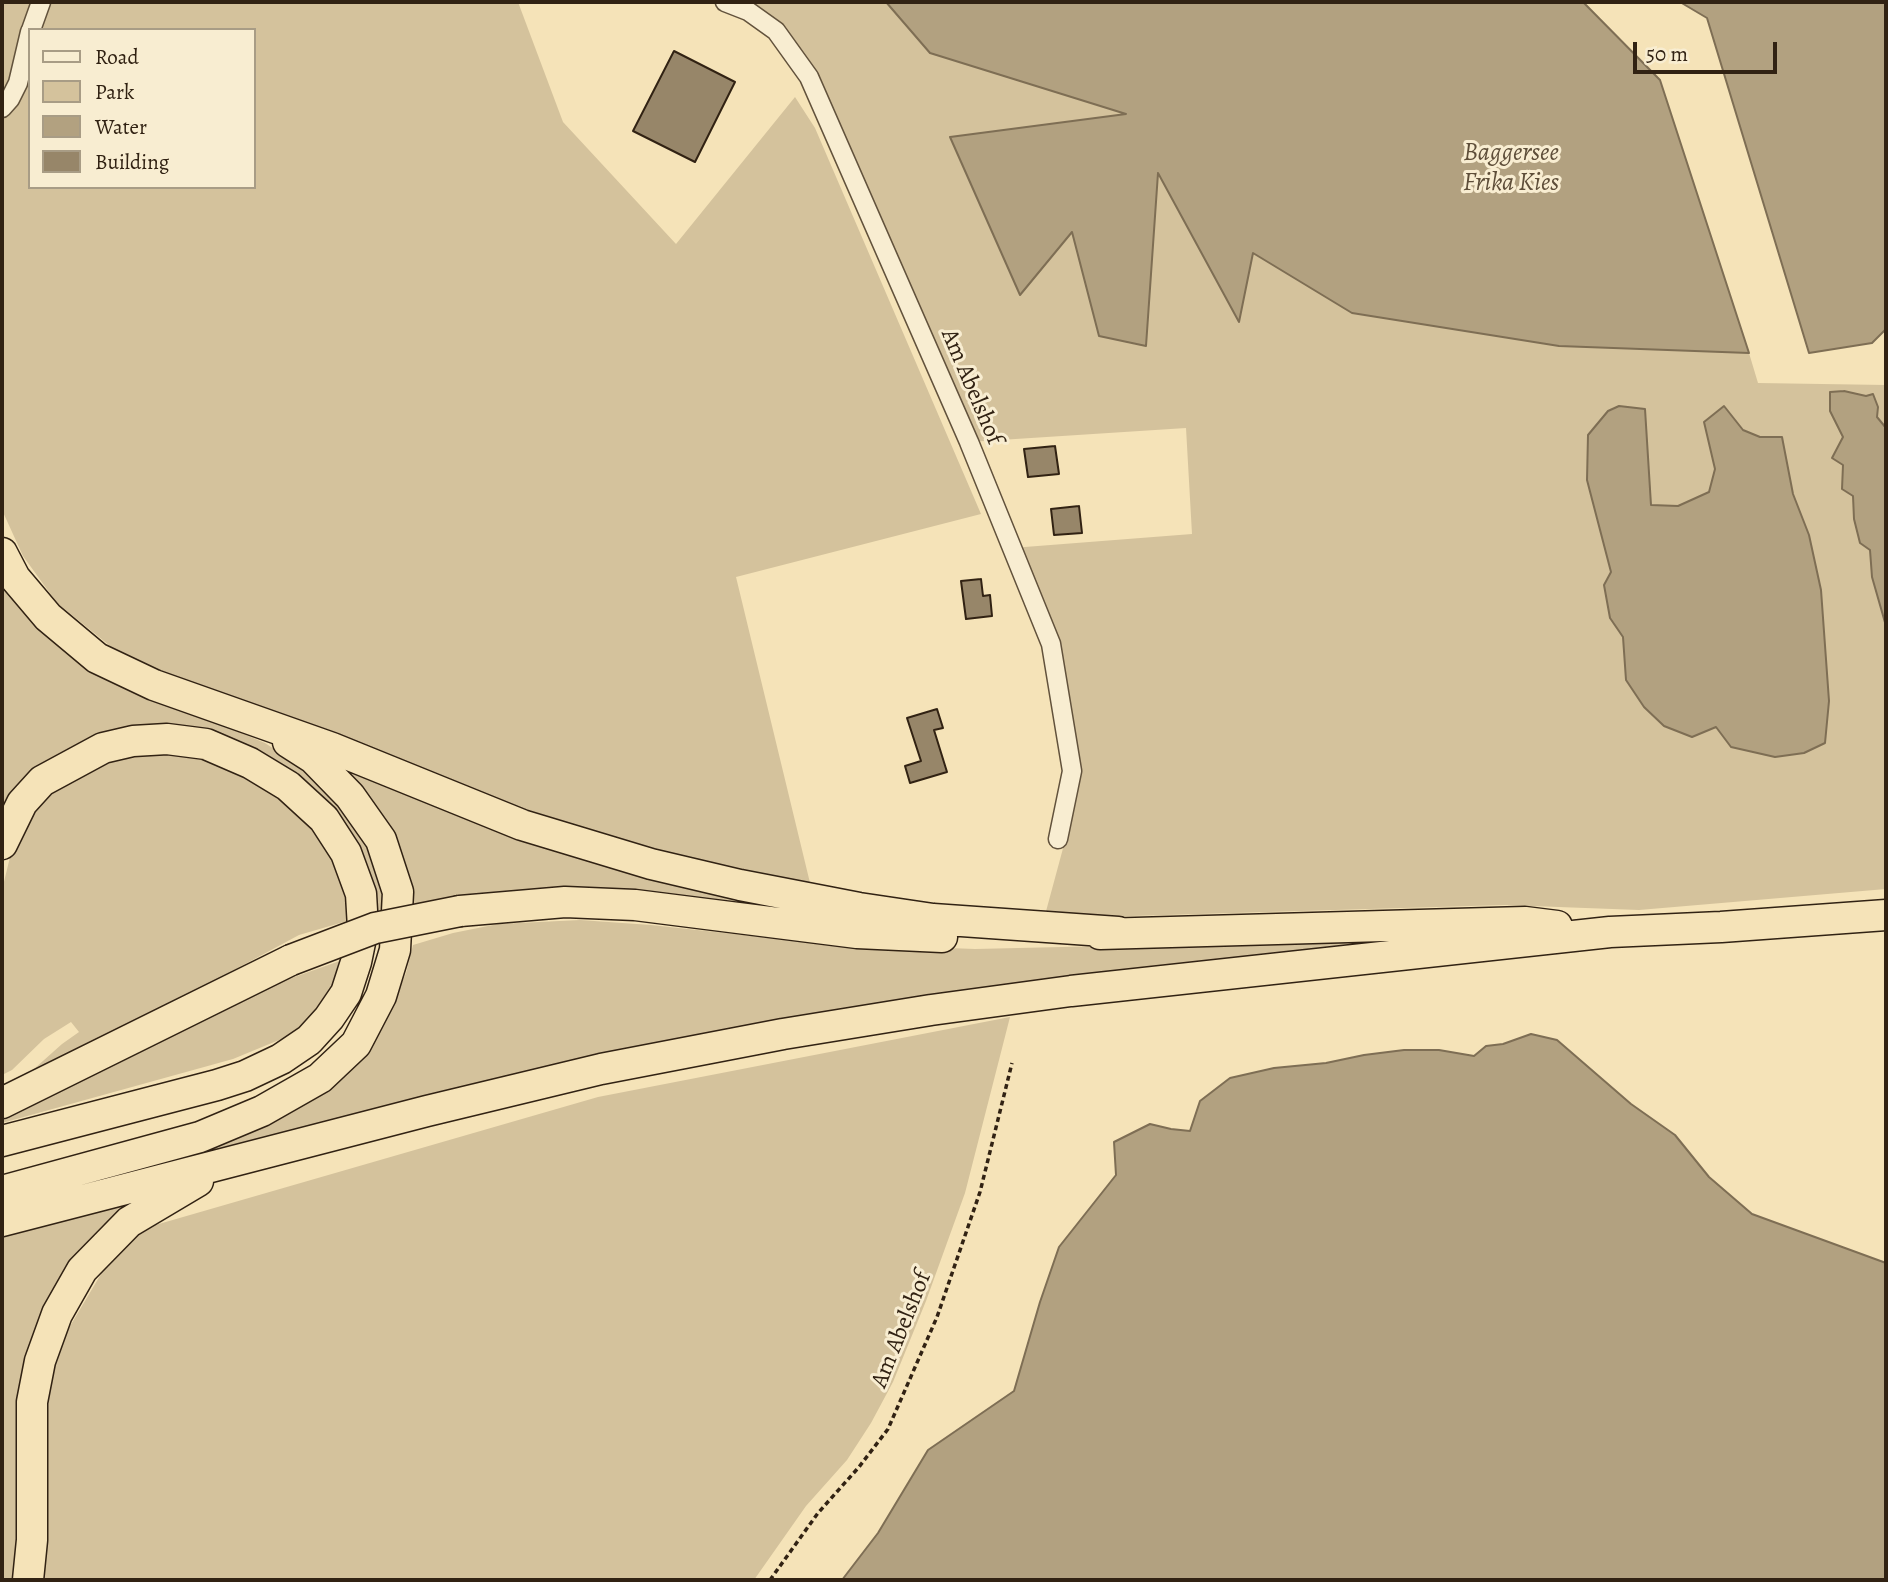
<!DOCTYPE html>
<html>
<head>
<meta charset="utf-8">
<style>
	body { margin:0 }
	#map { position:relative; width:1888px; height:1582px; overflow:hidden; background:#f5e3b8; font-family:Alegreya,serif }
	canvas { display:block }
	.frame { position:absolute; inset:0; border:4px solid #312213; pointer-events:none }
	.legend { position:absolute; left:28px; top:28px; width:228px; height:161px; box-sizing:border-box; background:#f8edd1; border:2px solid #a89c85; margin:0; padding:9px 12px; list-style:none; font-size:21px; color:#312213 }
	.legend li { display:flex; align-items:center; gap:14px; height:35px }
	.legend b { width:35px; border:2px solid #a89c85 }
	.scale { position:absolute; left:1633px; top:42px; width:144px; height:32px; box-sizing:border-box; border:4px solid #312213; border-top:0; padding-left:9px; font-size:21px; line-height:24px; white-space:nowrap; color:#312213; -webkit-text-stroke:5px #f8edd1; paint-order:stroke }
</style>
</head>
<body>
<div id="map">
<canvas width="1888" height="1582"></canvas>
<div class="frame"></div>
<ul class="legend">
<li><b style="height:9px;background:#f8edd1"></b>Road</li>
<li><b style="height:19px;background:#d4c29c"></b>Park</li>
<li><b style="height:19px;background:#b2a180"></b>Water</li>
<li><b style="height:19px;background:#978669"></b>Building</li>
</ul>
<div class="scale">50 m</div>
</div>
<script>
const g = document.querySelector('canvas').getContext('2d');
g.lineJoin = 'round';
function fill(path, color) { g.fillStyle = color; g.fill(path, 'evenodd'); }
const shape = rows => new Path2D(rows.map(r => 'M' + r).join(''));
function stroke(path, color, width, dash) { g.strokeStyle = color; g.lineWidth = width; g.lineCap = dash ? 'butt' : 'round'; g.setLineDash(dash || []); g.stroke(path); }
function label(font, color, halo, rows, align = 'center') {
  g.font = font + ' Alegreya,serif'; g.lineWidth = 6; g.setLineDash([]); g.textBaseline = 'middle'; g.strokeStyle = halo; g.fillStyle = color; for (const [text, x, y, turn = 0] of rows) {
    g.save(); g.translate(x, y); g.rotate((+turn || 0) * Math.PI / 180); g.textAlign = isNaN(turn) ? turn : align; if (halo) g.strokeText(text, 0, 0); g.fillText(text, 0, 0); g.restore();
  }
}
const green = shape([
	[2,2,41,2,2,108],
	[50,2,518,2,563,122,676,244,795,97,815,128,981,514,736,577,811,887,640,845,503,802,155,669,115,650,57,603,23,556,2,510,2,121,17,104,30,72,30,187,254,187,254,30,40,30],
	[725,2,886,2,930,53,1128,115,951,137,1020,294,1072,231,1100,336,1146,346,1157,171,1239,321,1253,253,1352,313,1559,346,1749,353,1758,383,1886,385,1886,428,1876,417,1878,407,1866,396,1844,391,1830,411,1843,437,1842,489,1853,496,1854,519,1860,543,1870,550,1872,577,1886,626,1886,889,1639,910,1505,905,1097,917,1045,915,1065,841,1072,771,1051,644,1012,548,1192,534,1186,428,969,442,809,77,776,31],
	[1724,406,1743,430,1760,437,1782,437,1793,494,1809,535,1821,590,1829,701,1825,743,1716,727,1692,737,1664,726,1644,707,1626,680,1623,637,1610,618,1604,585,1611,572,1587,480,1588,435,1648,469,1651,505,1678,506,1709,492,1716,469,1704,423],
	[2,583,32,622,65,652,97,673,265,743,310,773,365,833,388,909,374,913,303,786,137,730,2,823],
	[146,749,211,758,274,788,328,839,354,919,299,935,145,1018,25,1077,62,1044,79,1032,71,1022,44,1039,12,1070,2,1075,2,890,11,853,38,803,78,770],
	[323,757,828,916,405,910],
	[580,920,651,925,817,943,975,949,1410,939,1178,963,1041,979,810,1016,650,1046,441,1091,101,1180,224,1141,368,1048,388,1015,406,973,413,945,453,933,498,924],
	[348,958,330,998,297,1032,279,1040,233,1059,2,1123,2,1116,272,985],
	[1010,1017,965,1193,926,1301,893,1382,871,1423,847,1460,806,1506,754,1580,42,1580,44,1422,57,1348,104,1269,145,1228,598,1097],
	[161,1188,52,1301,19,1580,2,1580,2,1233]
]);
const water = shape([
	[886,2,1583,2,1660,80,1749,353,1559,346,1352,313,1253,253,1239,322,1158,173,1146,346,1099,336,1072,232,1020,295,950,137,1126,114,930,53,886,2],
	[1680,2,1886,2,1886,329,1872,343,1809,353,1707,18,1680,2],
	[1844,391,1866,396,1873,394,1878,407,1877,417,1886,428,1886,626,1872,577,1870,550,1860,543,1854,519,1853,496,1842,489,1843,465,1832,458,1843,437,1830,411,1830,392,1844,391],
	[1619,406,1645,409,1651,505,1678,506,1709,492,1715,469,1704,422,1724,406,1743,430,1760,437,1782,437,1793,494,1809,535,1821,590,1829,701,1825,743,1804,753,1775,757,1731,747,1716,727,1692,737,1664,726,1644,707,1626,680,1623,637,1610,618,1604,585,1611,572,1587,480,1588,435,1608,411,1619,406],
	[1531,1034,1557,1040,1631,1104,1675,1135,1709,1177,1752,1214,1886,1263,1886,1580,842,1580,878,1533,928,1450,1014,1391,1040,1302,1059,1247,1116,1175,1114,1142,1150,1124,1171,1129,1190,1131,1200,1101,1230,1078,1274,1068,1326,1063,1364,1055,1404,1050,1439,1050,1474,1056,1486,1046,1503,1044,1531,1034]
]);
const building = shape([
	[674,51,735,82,695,162,633,131,674,51],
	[1055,446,1059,474,1028,477,1024,449,1055,446],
	[1079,506,1082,533,1054,535,1051,509,1079,506],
	[981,579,983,596,990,595,992,616,966,619,961,581,981,579],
	[937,709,943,728,934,730,947,772,910,783,905,766,921,761,907,718,937,709]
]);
const path = shape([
	[770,1580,818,1513,859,1467,888,1429,937,1317,980,1192,1012,1063]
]);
const street = shape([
	[725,2,748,11,776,31,809,77,969,442,1051,644,1072,771,1058,839],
	[31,30,41,2],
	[2,108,10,99,18,83,30,32]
]);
const highway = shape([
	[2,553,15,578,48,617,97,658,154,685,332,748,522,825,651,864,740,885,859,908,933,919,1118,932],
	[2,844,22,803,42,781,103,748,133,741,167,739,206,744,250,763,288,786,324,819,346,853,361,894,363,928,356,962,346,993,329,1018,309,1040,281,1059,245,1076,217,1085,2,1141],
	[460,911,565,902,635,905,857,933,942,937],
	[1100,934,1525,922,1557,926],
	[2,1103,291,960],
	[2,1191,200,1137,262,1111,320,1078,356,1044,381,996,395,950,398,892,381,840,350,796,313,758,288,742],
	[2,1221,427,1111,601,1069,783,1034,931,1010,1071,991,1610,932,1721,927,1886,915],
	[28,1580,32,1540,32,1402,40,1361,57,1314,82,1270,129,1222,198,1181]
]);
const highwayBridge = shape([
	[291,960,375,928,460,911]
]);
const streetNames = [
	["Am Abelshof",971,387,67],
	["Am Abelshof",902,1330,-68]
];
const waterNames = [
	["Baggersee",1511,154],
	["Frika Kies",1511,184]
];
fill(green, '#d4c29c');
fill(water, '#b2a180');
stroke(water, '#7e6e54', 2);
fill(building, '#978669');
stroke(building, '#312213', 2);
stroke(street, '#62523c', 21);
stroke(highway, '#312213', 33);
stroke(path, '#312213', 3.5, [5, 3.5]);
stroke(street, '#f8edd1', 18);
stroke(highway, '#f5e3b8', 30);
stroke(highwayBridge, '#312213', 33, []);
stroke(highwayBridge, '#f5e3b8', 30);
label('24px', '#312213', '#f8edd1', streetNames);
label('italic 26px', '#5e4e39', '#f8edd1', waterNames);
</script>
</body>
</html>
